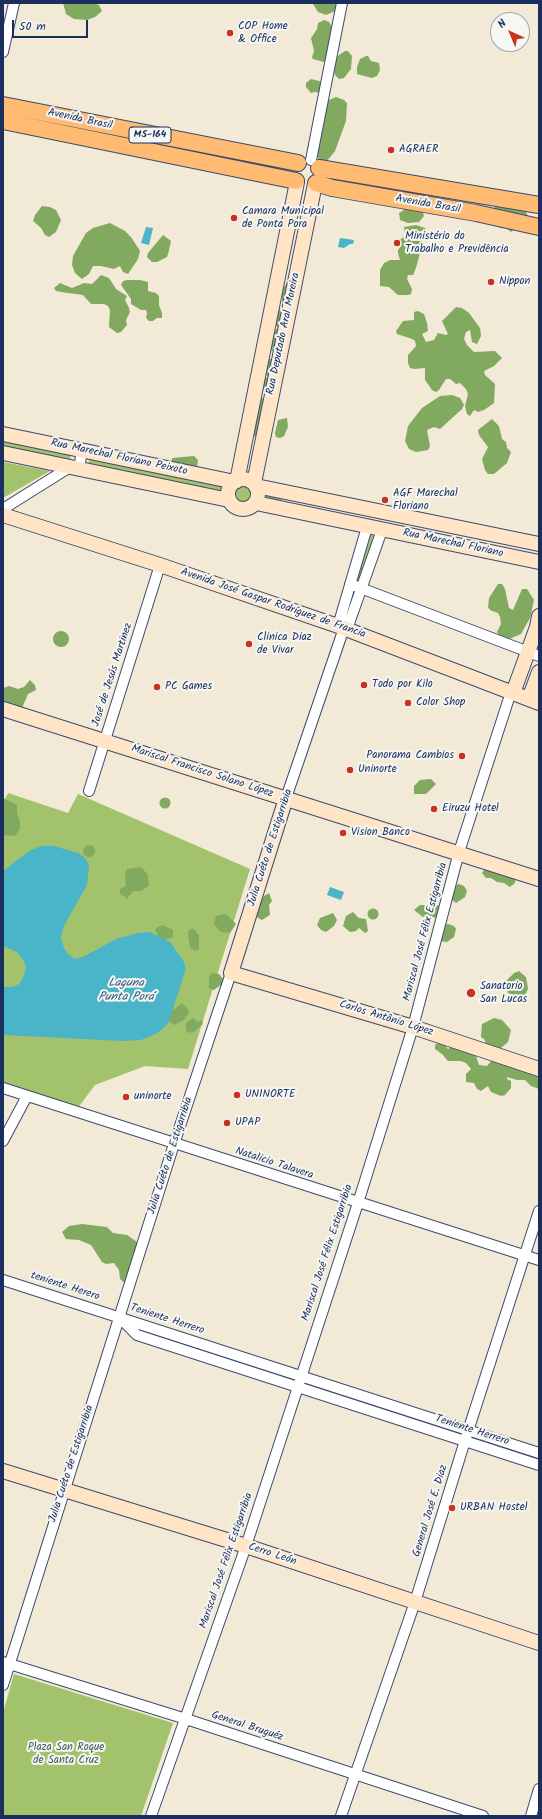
<!DOCTYPE html>
<html>
<head>
<meta charset="utf-8">
<style>
	body { margin:0 }
	#map { position:relative; width:542px; height:1819px; overflow:hidden; background:#f2e9d6; font-family:Kalam,sans-serif }
	canvas { display:block }
	.frame { position:absolute; inset:0; border:4px solid #1b2f5e; pointer-events:none }
	.north { position:absolute; left:490px; top:12px; width:40px; height:40px; box-sizing:border-box; background:#f6f6f2; border:1px solid #9ea6b7; border-radius:50%; rotate:316deg; font-size:11px; font-weight:700; line-height:16px; text-align:center; color:#1b2f5e }
	.north::after { content:''; display:block; margin:auto; width:14px; height:18px; background:#c8321e; clip-path:polygon(50% 0,100% 100%,50% 72%,0 100%) }
	.scale { position:absolute; left:12px; top:20px; width:76px; height:18px; box-sizing:border-box; border:2px solid #1b2f5e; border-top:0; padding-left:5px; font-size:12px; line-height:14px; white-space:nowrap; color:#1b2f5e; -webkit-text-stroke:3px #f6f6f2; paint-order:stroke }
</style>
</head>
<body>
<div id="map">
<canvas width="542" height="1819"></canvas>
<div class="frame"></div>
<div class="north">N</div>
<div class="scale">50 m</div>
</div>
<script>
const g = document.querySelector('canvas').getContext('2d');
g.lineJoin = 'round';
function fill(path, color) { g.fillStyle = color; g.fill(path, 'evenodd'); }
const shape = rows => new Path2D(rows.map(r => 'M' + r).join(''));
function stroke(path, color, width, dash) { g.strokeStyle = color; g.lineWidth = width; g.lineCap = dash ? 'butt' : 'round'; g.setLineDash(dash || []); g.stroke(path); }
function label(font, color, halo, rows, align = 'center') {
  g.font = font + ' Kalam,sans-serif'; g.lineWidth = 4; g.setLineDash([]); g.textBaseline = 'middle'; g.strokeStyle = halo; g.fillStyle = color; for (const [text, x, y, turn = 0] of rows) {
    g.save(); g.translate(x, y); g.rotate((+turn || 0) * Math.PI / 180); g.textAlign = isNaN(turn) ? turn : align; if (halo) g.strokeText(text, 0, 0); g.fillText(text, 0, 0); g.restore();
  }
}
const green = shape([
	[3,441,70,454,71,459,3,448],
	[90,458,223,487,223,492,88,464],
	[3,462,50,471,3,498],
	[241,485,282,498,281,501,280,503,252,497,248,502,240,502,236,499,234,494,236,488],
	[372,535,374,537,359,579,357,576,370,536],
	[8,793,68,813,78,794,250,869,188,1069,145,1066,95,1085,77,1109,3,1086,3,803],
	[14,1674,173,1723,141,1816,3,1816,3,1713]
]);
const forest = shape([
	[63,3,94,3,99,5,102,11,95,17,87,20,74,19,66,14],
	[342,3,335,11,326,15,318,12,313,4],
	[324,20,329,22,332,27,326,61,324,62,313,59,312,57,314,51,311,38,317,29,318,23],
	[345,51,348,51,352,56,351,69,344,78,339,79,335,75,333,68,335,58],
	[366,56,368,56,371,61,379,63,380,70,377,76,372,78,357,74,357,67,360,59],
	[311,79,323,82,320,93,315,92,311,93,306,87,306,83],
	[336,97,344,100,347,103,346,121,335,151,327,161,323,162,318,158,318,137,324,108,329,100],
	[385,186,417,192,418,194,421,195,425,200,422,210,424,216,419,222,408,223,400,220,399,213,404,210,402,208,396,207,382,189],
	[504,204,524,209,528,216,528,219,511,232,506,228,500,228,496,224,493,208],
	[42,206,50,207,56,210,61,220,56,232,49,237,45,235,41,228,33,221,35,215],
	[110,223,125,231,131,237,140,251,138,259,128,274,123,272,120,266,114,269,101,266,93,266,89,274,82,279,75,273,72,265,73,256,86,233,93,228],
	[416,225,425,228,426,230,416,268,413,275,408,275,407,279,412,289,411,294,408,295,398,295,389,287,380,286,380,270,384,263,390,260,400,260,398,253,398,250,402,245,400,240,408,233,405,233,404,227],
	[163,235,171,241,168,254,167,257,157,262,152,262,147,257,148,253],
	[101,275,109,278,116,289,127,296,125,300,129,308,130,312,126,320,127,325,121,332,117,333,109,327,110,310,108,306,104,304,91,304,83,295,61,292,56,291,54,288,60,283,72,288,84,283,92,284],
	[127,280,140,280,148,282,148,291,156,293,159,296,159,305,162,313,162,318,157,318,153,321,149,321,146,318,147,313,146,310,141,310,131,304,131,299,121,285,123,281],
	[287,283,290,284,276,351,273,351,269,350,274,330,278,329,277,326,273,326,275,311,282,308,282,290],
	[456,307,462,308,469,313,480,328,481,336,477,344,472,342,470,330,466,332,464,339,467,345,474,352,495,351,502,358,494,366,484,371,485,375,495,384,494,403,484,410,478,412,474,410,470,416,467,414,465,406,468,394,466,389,460,383,456,384,450,379,446,379,439,390,436,392,432,390,425,380,425,368,414,369,410,368,408,363,408,355,416,346,415,341,412,339,397,334,396,331,403,321,414,320,414,312,418,311,424,314,427,323,428,331,422,334,426,342,434,340,438,333,446,335,448,334,442,321],
	[267,359,276,359,266,391,264,391,262,390,262,378,268,378,266,374],
	[452,395,460,398,462,401,464,405,462,409,440,429,434,427,427,430,430,446,428,450,416,452,409,449,405,441,408,426,422,408,440,396],
	[261,398,266,400,257,437,253,436],
	[287,418,288,427,284,436,280,438,276,437,275,433,278,420],
	[492,419,499,426,502,439,506,442,507,448,511,452,507,463,494,474,488,474,485,470,482,459,488,447,479,435,478,430],
	[194,456,198,460,197,468,172,464,172,458],
	[498,584,502,584,505,589,509,608,513,610,522,589,527,589,534,600,530,618,521,634,507,640,500,637,497,632,501,624,500,617,498,613,490,610,488,607,489,598],
	'53 639a8 8 0 1 1 16 0a8 8 0 1 1-16 0Z',
	[30,680,35,685,36,690,28,694,22,708,3,703,3,688,9,686,18,689,24,687],
	[431,779,436,784,426,794,414,794,414,786,420,780],
	'159.5 803a5.5 5.5 0 1 1 11 0a5.5 5.5 0 1 1-11 0Z',
	[3,798,17,805,17,813,20,822,20,829,15,836,3,835],
	'83 851a6 6 0 1 1 12 0a6 6 0 1 1-12 0Z',
	[141,867,148,875,149,886,141,891,133,891,127,899,124,896,120,894,120,889,126,886,125,874,127,869],
	[486,867,516,877,515,883,510,887,504,883,497,882,491,878,486,878,482,873],
	[459,884,464,886,467,891,465,897,456,903,451,899,452,887],
	[269,893,272,901,269,905,270,915,262,920,258,918,256,915,260,902,264,896],
	[420,905,437,905,449,912,440,914,435,918,429,915,423,917,414,910],
	'367.5 914a5.5 5.5 0 1 1 11 0a5.5 5.5 0 1 1-11 0Z',
	[353,912,359,918,366,919,368,931,365,933,359,928,356,931,350,932,343,926,346,916],
	[333,913,337,920,334,926,326,932,321,930,317,925,320,918],
	[224,914,227,915,236,924,230,933,221,932,214,924,216,916],
	[448,924,454,926,456,929,454,937,447,942,440,941,443,925],
	[162,925,173,930,173,937,165,940,159,938,155,929],
	[190,929,194,929,199,936,199,949,196,951,190,948,188,933],
	[519,971,526,977,528,989,525,995,519,998,508,993,505,982,514,973],
	[213,973,219,974,223,979,222,984,214,990,209,988,209,976],
	[182,1003,187,1008,189,1013,184,1020,174,1025,167,1019,169,1013],
	[193,1018,198,1022,202,1020,203,1024,195,1031,189,1033,186,1030,186,1023],
	[494,1018,502,1020,511,1030,508,1042,501,1048,503,1052,539,1074,539,1089,531,1086,525,1080,517,1080,507,1077,507,1079,511,1081,511,1088,505,1095,501,1096,491,1092,488,1086,481,1091,477,1089,474,1083,466,1082,466,1074,471,1069,466,1063,461,1061,448,1061,442,1054,435,1049,435,1045,439,1042,443,1043,448,1049,456,1044,475,1053,479,1065,487,1066,492,1060,486,1049,485,1040,481,1037,482,1024],
	[82,1224,107,1227,113,1233,127,1235,140,1244,126,1284,120,1279,119,1270,114,1263,106,1264,102,1262,91,1245,79,1240,66,1239,62,1232,69,1226]
]);
const water = shape([
	[146,227,153,228,149,245,141,243],
	[340,238,354,240,353,244,350,244,344,248,338,247],
	[41,846,54,846,78,853,85,858,89,865,87,885,64,926,61,938,64,948,67,953,74,959,83,957,116,939,138,933,150,932,170,942,183,960,186,969,168,1024,156,1034,141,1040,122,1041,3,1035,3,987,13,987,19,984,23,978,26,967,24,961,17,952,3,946,3,871,28,852],
	[330,887,344,892,341,900,327,895]
]);
const street = shape([
	[3,52,14,3],
	[311,160,342,3],
	[79,469,82,450],
	[3,509,70,467],
	[350,584,539,656],
	[338,626,367,527],
	[347,629,382,530],
	[89,791,160,565],
	[286,798,344,628],
	[3,1088,539,1260],
	[3,1141,27,1096],
	[3,1280,539,1453],
	[122,1320,137,1335,539,1465],
	[3,1662,186,1719,483,1816],
	[3,1685,174,1144,231,973],
	[151,1816,246,1546,358,1203,413,1027,459,852,511,692],
	[341,1816,415,1602,468,1431,539,1211],
	[531,1816,539,1789]
]);
const secondary = shape([
	[3,434,235,482],
	[3,453,229,500],
	'228 494a15 15 0 1 1 30 0a15 15 0 1 1-30 0Z',
	[237,481,297,182],
	[254,483,315,184],
	[256,486,539,544],
	[256,503,539,562],
	[3,515,160,565,338,626,539,703],
	[513,693,537,627,539,616],
	[529,699,539,672],
	[3,709,539,879],
	[286,798,231,973,413,1027,539,1069],
	[3,1471,246,1546,539,1643]
]);
const primary = shape([
	[3,105,298,163],
	[3,121,296,181],
	[319,168,539,205],
	[316,183,332,188,476,213,539,227]
]);
const markers = [
	[230,33,4,"#c8321e"],
	[391,150,4,"#c8321e"],
	[234,218,4,"#c8321e"],
	[397,243,4,"#c8321e"],
	[491,282,4,"#c8321e"],
	[385,500,4,"#c8321e"],
	[249,644,4,"#c8321e"],
	[364,685,4,"#c8321e"],
	[157,687,4,"#c8321e"],
	[408,703,4,"#c8321e"],
	[462,756,4,"#c8321e"],
	[350,770,4,"#c8321e"],
	[434,809,4,"#c8321e"],
	[343,833,4,"#c8321e"],
	[471,993,5,"#c8321e"],
	[237,1095,4,"#c8321e"],
	[126,1097,4,"#c8321e"],
	[227,1123,4,"#c8321e"],
	[452,1508,4,"#c8321e"]
];
const shields = [
	[150,135,42]
];
const shieldNames = [
	["MS-164",150,135]
];
const poiNames = [
	["COP Home",238,27],
	["& Office",238,40],
	["AGRAER",399,150],
	["Camara Municipal",242,212],
	["de Ponta Pora",242,225],
	["Ministério do",405,237],
	["Trabalho e Previdência",405,250],
	["Nippon",499,282],
	["AGF Marechal",393,494],
	["Floriano",393,507],
	["Clinica Diaz",257,638],
	["de Vivar",257,651],
	["Todo por Kilo",372,685],
	["PC Games",165,687],
	["Color Shop",416,703],
	["Panorama Cambios",454,756,"right"],
	["Uninorte",358,770],
	["Eiruzu Hotel",442,809],
	["Vision Banco",351,833],
	["Sanatorio",480,987],
	["San Lucas",480,1000],
	["UNINORTE",245,1095],
	["uninorte",134,1097],
	["UPAP",235,1123],
	["URBAN Hostel",460,1508]
];
const streetNames = [
	["Avenida Brasil",80,120,12],
	["Avenida Brasil",428,205,10],
	["Rua Deputado Aral Moreira",284,334,-78],
	["Rua Marechal Floriano Peixoto",119,458,12],
	["Rua Marechal Floriano",453,544,12],
	["Avenida José Gaspar Rodríguez de Francia",273,604,19],
	["José de Jesús Martinez",113,675,-72],
	["Mariscal Francisco Solano López",202,772,18],
	["Julia Cuéto de Estigarribia",271,848,-72],
	["Mariscal José Félix Estigarribia",426,932,-75],
	["Carlos Antônio López",386,1019,17],
	["Julia Cuéto de Estigarribia",171,1156,-72],
	["Natalicio Talavera",274,1164,18],
	["Mariscal José Félix Estigarribia",328,1253,-72],
	["teniente Herero",65,1287,18],
	["Teniente Herrero",167,1320,18],
	["Teniente Herrero",472,1431,18],
	["Julia Cuéto de Estigarribia",72,1464,-72],
	["General José E. Diaz",431,1511,-73],
	["Cerro León",272,1555,18],
	["Mariscal José Félix Estigarribia",227,1561,-71],
	["General Bruguéz",247,1727,18]
];
const parkNames = [
	["Plaza San Roque",66,1748],
	["de Santa Cruz",66,1761]
];
const waterNames = [
	["Laguna",126,984],
	["Punta Porá",126,998]
];
fill(green, '#a2c36c');
fill(forest, '#81a960');
fill(water, '#4ab4c8');
stroke(street, '#3b4b70', 12);
stroke(secondary, '#3b4b70', 16);
stroke(primary, '#3b4b70', 18);
stroke(street, '#fff', 10);
stroke(secondary, '#ffe4c6', 14);
stroke(primary, '#febb71', 16);
for (const [x, y, r, color] of markers) { const dot = new Path2D(); dot.arc(x, y, r, 0, 2 * Math.PI); g.fillStyle = color; g.fill(dot); stroke(dot, '#f6f6f2', 1.5); }
for (const [x, y, w] of shields) { const box = new Path2D(); box.roundRect(x - w / 2, y - 8, w, 16, 3); g.fillStyle = '#f6f6f2'; g.fill(box); stroke(box, '#1b2f5e', 1); }
label('bold 10px', '#1b2f5e', null, shieldNames);
label('11px', '#1b2f5e', '#f6f6f2', poiNames, 'left');
label('11px', '#1b2f5e', '#f6f6f2', streetNames);
label('11px', '#445b62', '#f6f6f2', parkNames);
label('italic 12px', '#29577e', '#f6f6f2', waterNames);
</script>
</body>
</html>
